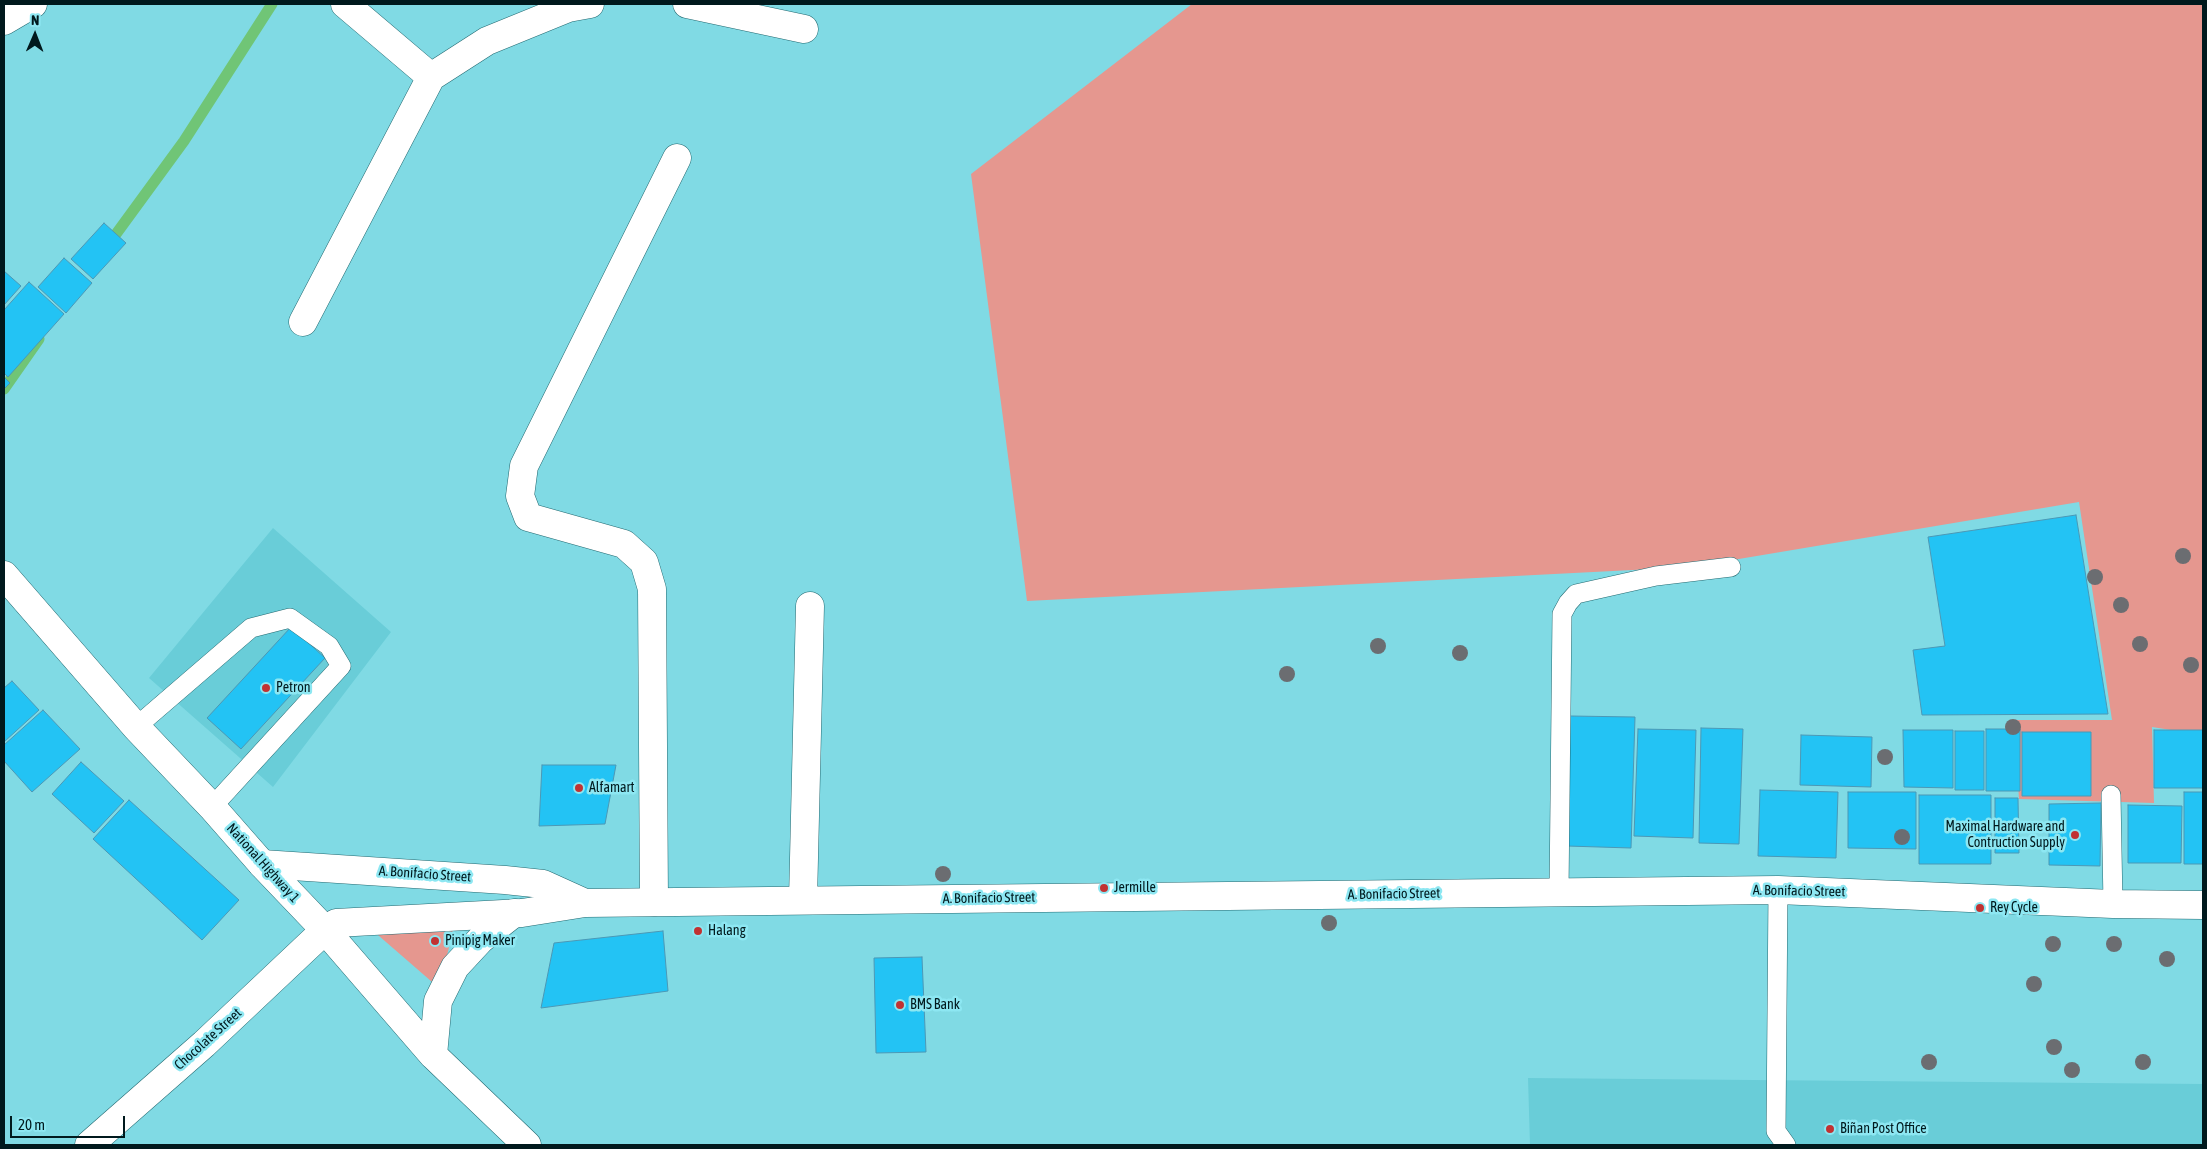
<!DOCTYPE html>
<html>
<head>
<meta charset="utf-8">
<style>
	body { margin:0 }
	#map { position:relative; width:2207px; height:1149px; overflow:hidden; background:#80dae4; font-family:"Asap Condensed",sans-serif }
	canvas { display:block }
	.frame { position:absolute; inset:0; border:5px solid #00191d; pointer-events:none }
	.north { position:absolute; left:10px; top:10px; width:50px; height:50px; -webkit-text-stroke:4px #8de7f2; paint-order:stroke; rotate:1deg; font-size:14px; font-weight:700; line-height:20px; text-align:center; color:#00191d }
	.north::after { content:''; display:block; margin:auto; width:18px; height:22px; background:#00191d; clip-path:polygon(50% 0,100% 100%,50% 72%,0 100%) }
	.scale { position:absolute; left:10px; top:1116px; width:115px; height:22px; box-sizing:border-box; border:2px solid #00191d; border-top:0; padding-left:6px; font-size:15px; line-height:18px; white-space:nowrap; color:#00191d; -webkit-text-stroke:4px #8de7f2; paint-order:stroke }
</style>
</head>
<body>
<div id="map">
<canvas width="2207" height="1149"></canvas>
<div class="frame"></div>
<div class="north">N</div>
<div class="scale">20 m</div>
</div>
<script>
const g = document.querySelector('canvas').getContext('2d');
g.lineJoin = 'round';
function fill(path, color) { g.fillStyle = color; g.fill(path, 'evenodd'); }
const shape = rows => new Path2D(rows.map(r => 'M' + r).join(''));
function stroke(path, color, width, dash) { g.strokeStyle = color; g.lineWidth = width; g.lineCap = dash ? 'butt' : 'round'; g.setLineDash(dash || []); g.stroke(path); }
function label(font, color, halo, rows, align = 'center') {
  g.font = font + ' "Asap Condensed",sans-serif'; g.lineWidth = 5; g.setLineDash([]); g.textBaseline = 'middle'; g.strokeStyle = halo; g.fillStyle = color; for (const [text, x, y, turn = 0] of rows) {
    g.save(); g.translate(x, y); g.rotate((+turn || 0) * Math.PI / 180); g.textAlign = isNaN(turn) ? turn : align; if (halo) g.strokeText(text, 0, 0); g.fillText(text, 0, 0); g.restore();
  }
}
const built = shape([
	[273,528,391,632,273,787,149,678],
	[1528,1078,2203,1084,2203,1145,1530,1145]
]);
const green = shape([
	[1192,4,2203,4,2203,735,2152,727,2154,803,2019,799,2014,720,2112,720,2079,502,1691,567,1027,601,971,174],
	[454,927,439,988,371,929]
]);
const stream = shape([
	[108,245,184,141,272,4],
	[4,389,39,339]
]);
const building = shape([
	[104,223,126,243,93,279,71,259,104,223],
	[64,258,92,283,66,313,38,287,64,258],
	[4,271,21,286,4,305,4,271],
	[29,282,64,314,8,377,4,373,4,310,29,282],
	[4,377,10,383,4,389,4,377],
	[2076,515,2108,714,1922,715,1913,650,1945,646,1928,537,2076,515],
	[291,627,325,658,241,749,207,718,291,627],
	[12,681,39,710,4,742,4,688,12,681],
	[43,710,80,749,32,792,4,761,4,745,43,710],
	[1570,716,1635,717,1631,848,1567,846,1570,716],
	[1701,728,1743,729,1739,844,1699,843,1701,728],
	[1638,729,1696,730,1693,838,1634,836,1638,729],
	[1986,729,2020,729,2020,791,1986,791,1986,729],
	[1903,730,1953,730,1953,788,1904,787,1903,730],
	[2154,730,2203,730,2203,788,2154,788,2154,730],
	[1955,731,1984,731,1984,790,1955,790,1955,731],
	[2022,732,2091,732,2091,796,2022,796,2022,732],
	[1801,735,1872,737,1871,787,1800,785,1801,735],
	[81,762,124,801,94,833,52,794,81,762],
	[542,765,616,765,605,824,539,826,542,765],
	[1760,790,1838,792,1836,858,1758,856,1760,790],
	[1848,792,1916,792,1916,849,1848,848,1848,792],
	[2184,792,2203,792,2203,864,2184,864,2184,792],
	[1919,795,1991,795,1991,864,1919,864,1919,795],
	[1995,798,2018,798,2019,853,1995,853,1995,798],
	[129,800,239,900,202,940,93,839,129,800],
	[2101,803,2100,866,2049,865,2049,804,2101,803],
	[2128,805,2182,806,2181,863,2128,863,2128,805],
	[663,931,668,991,541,1008,554,943,663,931],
	[922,957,926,1052,876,1053,874,958,922,957]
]);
const service = shape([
	[136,727,251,628,290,618,329,646,341,666,212,807],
	[2111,795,2113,904],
	[1778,890,1776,1131,1786,1145],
	[1559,892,1562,614,1568,603,1576,594,1656,576,1731,567]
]);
const minor = shape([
	[345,4,431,77],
	[687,4,804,29],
	[4,21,33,4],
	[303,322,431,77,487,41,568,8,590,4],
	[803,900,810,606],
	[654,902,652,589,644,562,624,544,528,517,520,496,524,466,677,158]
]);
const secondary = shape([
	[262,864,505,880,543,884,585,903],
	[89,1145,204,1044,325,930,336,923,522,913,585,903,1778,890,2113,904,2203,905]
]);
const trunk = shape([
	[4,575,136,727,212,807,262,864,325,930,433,1055,527,1145],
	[433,1055,438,1001,455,967,481,939,514,913]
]);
const trees = [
	[2183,556],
	[2095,577],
	[2121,605],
	[2140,644],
	[1378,646],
	[1460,653],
	[2191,665],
	[1287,674],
	[2013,727],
	[1885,757],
	[1902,837],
	[943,874],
	[1329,923],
	[2053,944],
	[2114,944],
	[2167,959],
	[2034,984],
	[2054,1047],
	[1929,1062],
	[2143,1062],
	[2072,1070]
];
const markers = [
	[266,688,5,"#c13232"],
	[579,788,5,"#c13232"],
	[2075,835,5,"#c13232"],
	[1104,888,5,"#c13232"],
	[1980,908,5,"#c13232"],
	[698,931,5,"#c13232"],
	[435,941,5,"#c13232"],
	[900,1005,5,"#c13232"],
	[1830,1129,5,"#c13232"]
];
const poiNames = [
	["Petron",276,688],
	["Alfamart",589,788],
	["Maximal Hardware and",2065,827,"right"],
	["Contruction Supply",2065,843,"right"],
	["Jermille",1114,888],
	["Rey Cycle",1990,908],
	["Halang",708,931],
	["Pinipig Maker",445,941],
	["BMS Bank",910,1005],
	["Biñan Post Office",1840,1129]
];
const streetNames = [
	["National Highway 1",263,863,48],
	["A. Bonifacio Street",425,874,4],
	["A. Bonifacio Street",1799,891,1],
	["A. Bonifacio Street",1394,894,-1],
	["A. Bonifacio Street",989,898,-1],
	["Chocolate Street",208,1039,-42]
];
fill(built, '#69cdd8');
fill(green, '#e5978f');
stroke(stream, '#70c576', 11);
fill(building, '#23c3f4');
stroke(building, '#4b98b5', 1);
stroke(service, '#226971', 20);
stroke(minor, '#226971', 29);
stroke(secondary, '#226971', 29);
stroke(trunk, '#226971', 29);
stroke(service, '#fff', 19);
stroke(minor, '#fff', 28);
stroke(secondary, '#fff', 28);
stroke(trunk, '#fff', 28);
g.fillStyle = '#6b6d71';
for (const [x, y] of trees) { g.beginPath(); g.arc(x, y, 8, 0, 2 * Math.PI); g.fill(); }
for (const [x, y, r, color] of markers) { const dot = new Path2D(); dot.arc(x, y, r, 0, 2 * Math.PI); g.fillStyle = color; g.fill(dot); stroke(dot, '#8de7f2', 2); }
label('14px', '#00191d', '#8de7f2', poiNames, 'left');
label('14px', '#00191d', '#8de7f2', streetNames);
</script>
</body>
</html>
